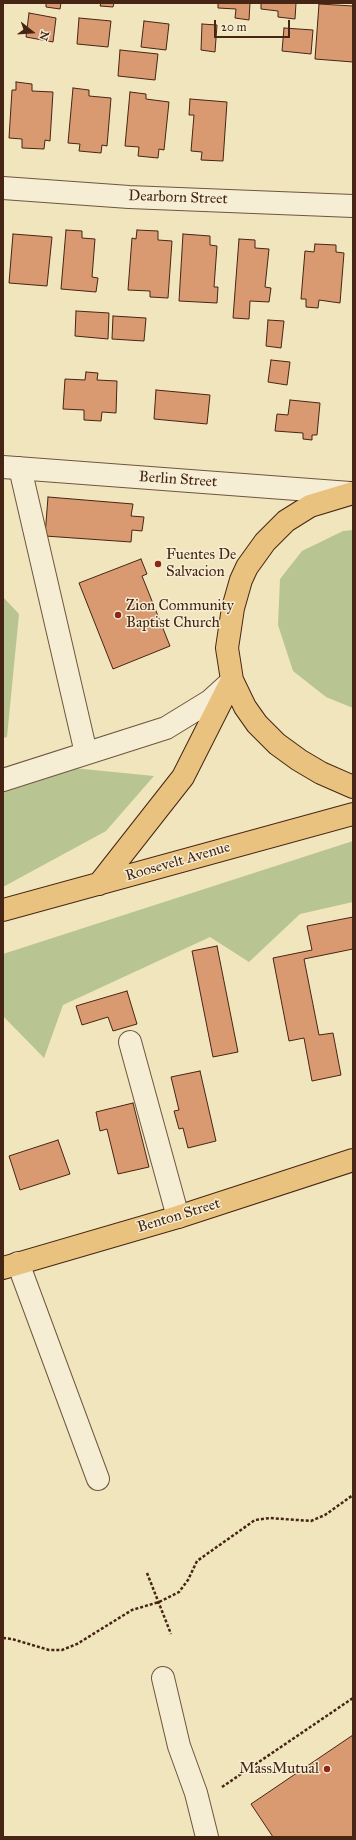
<!DOCTYPE html>
<html>
<head>
<meta charset="utf-8">
<style>
	body { margin:0 }
	#map { position:relative; width:356px; height:1840px; overflow:hidden; background:#f0e5bd; font-family:"IM FELL Great Primer",serif }
	canvas { display:block }
	.frame { position:absolute; inset:0; border:4px solid #462514; pointer-events:none }
	.north { position:absolute; left:12px; top:12px; width:40px; height:40px; -webkit-text-stroke:3px #f5eed4; paint-order:stroke; rotate:107deg; font-size:11px; font-weight:700; line-height:16px; text-align:center; color:#462514 }
	.north::after { content:''; display:block; margin:auto; width:14px; height:18px; background:#462514; clip-path:polygon(50% 0,100% 100%,50% 72%,0 100%) }
	.scale { position:absolute; left:214px; top:20px; width:76px; height:18px; box-sizing:border-box; border:2px solid #462514; border-top:0; padding-left:5px; font-size:12px; line-height:14px; white-space:nowrap; color:#462514; -webkit-text-stroke:3px #f5eed4; paint-order:stroke }
</style>
</head>
<body>
<div id="map">
<canvas width="356" height="1840"></canvas>
<div class="frame"></div>
<div class="north">N</div>
<div class="scale">20 m</div>
</div>
<script>
const g = document.querySelector('canvas').getContext('2d');
g.lineJoin = 'round';
function fill(path, color) { g.fillStyle = color; g.fill(path, 'evenodd'); }
const shape = rows => new Path2D(rows.map(r => 'M' + r).join(''));
function stroke(path, color, width, dash) { g.strokeStyle = color; g.lineWidth = width; g.lineCap = dash ? 'butt' : 'round'; g.setLineDash(dash || []); g.stroke(path); }
function label(font, color, halo, rows, align = 'center') {
  g.font = font + ' "IM FELL Great Primer",serif'; g.lineWidth = 3; g.setLineDash([]); g.textBaseline = 'middle'; g.strokeStyle = halo; g.fillStyle = color; for (const [text, x, y, turn = 0] of rows) {
    g.save(); g.translate(x, y); g.rotate((+turn || 0) * Math.PI / 180); g.textAlign = isNaN(turn) ? turn : align; if (halo) g.strokeText(text, 0, 0); g.fillText(text, 0, 0); g.restore();
  }
}
const green = shape([
	[353,530,353,708,326,697,293,671,278,625,280,579,302,551,343,531],
	[3,597,19,614,7,737,3,738],
	[73,768,154,776,106,831,3,887,3,791],
	[353,841,353,902,300,914,249,962,210,937,63,1005,44,1058,3,1016,3,954]
]);
const building = shape([
	[46,3,61,3,60,9,46,7,46,3],
	[101,3,114,3,113,7,100,6,101,3],
	[218,3,250,3,249,20,235,18,236,9,218,8,218,3],
	[261,3,296,3,295,19,278,17,278,11,261,9,261,3],
	[319,4,353,6,353,62,315,59,319,4],
	[29,13,56,18,53,42,26,37,29,13],
	[79,18,111,21,108,47,77,44,79,18],
	[144,21,169,24,166,50,141,47,144,21],
	[202,24,217,25,215,52,201,50,202,24],
	[284,28,313,30,311,54,282,51,284,28],
	[120,50,158,54,155,80,118,76,120,50],
	[16,82,32,84,32,91,53,92,50,141,45,140,44,149,22,148,22,139,9,138,12,90,16,90,16,82],
	[73,88,89,90,89,96,111,98,107,146,102,145,101,153,79,151,80,144,68,143,73,88],
	[130,92,146,94,146,99,169,102,164,150,159,149,158,158,138,156,139,147,125,146,130,92],
	[190,99,227,102,223,161,201,160,202,152,191,151,194,115,189,115,190,99],
	[66,230,82,231,82,238,95,239,92,277,98,278,96,292,61,289,66,230],
	[137,230,158,231,158,240,172,241,168,298,150,297,150,291,128,290,132,238,136,239,137,230],
	[13,234,52,237,47,286,9,283,13,234],
	[183,234,210,236,210,245,217,246,214,287,218,287,217,303,179,301,183,234],
	[239,239,255,240,255,248,269,249,265,287,271,288,269,302,250,301,249,319,233,318,239,239],
	[315,244,336,245,336,252,344,253,340,303,319,300,318,308,306,307,306,299,301,299,305,251,314,252,315,244],
	[76,311,109,313,108,339,75,336,76,311],
	[113,316,146,318,144,341,112,339,113,316],
	[268,320,284,321,281,348,266,346,268,320],
	[271,360,290,362,287,385,268,382,271,360],
	[86,372,98,373,97,380,117,381,116,413,102,412,101,421,84,420,84,410,63,409,65,379,85,380,86,372],
	[156,390,210,395,207,424,154,419,156,390],
	[290,400,320,403,317,435,312,435,312,440,303,439,303,433,275,431,277,414,288,415,290,400],
	[48,497,133,504,131,516,144,517,142,531,132,530,131,542,45,536,48,497],
	[141,559,147,574,142,576,170,646,113,669,79,583,141,559],
	[353,917,353,949,304,959,319,1035,333,1033,341,1075,312,1081,304,1038,289,1041,273,958,312,950,307,926,353,917],
	[217,946,238,1052,213,1057,192,951,217,946],
	[127,991,137,1024,113,1031,108,1017,82,1025,76,1006,127,991],
	[200,1071,216,1141,188,1148,183,1128,179,1129,174,1111,179,1110,171,1077,200,1071],
	[133,1103,149,1167,118,1174,107,1129,100,1131,96,1112,133,1103],
	[58,1140,70,1174,20,1190,9,1156,58,1140],
	[353,1735,353,1837,273,1837,251,1804,353,1735]
]);
const path = shape([
	[147,1573,171,1634],
	[3,1638,12,1639,49,1650,62,1650,77,1644,132,1610,159,1602,179,1592,188,1580,197,1561,255,1520,270,1518,311,1521,325,1515,353,1495],
	[222,1787,353,1698]
]);
const minor = shape([
	[3,188,129,197,353,206],
	[3,467,350,493],
	[20,468,86,753],
	[3,780,166,728,210,701,231,682],
	[130,1042,178,1217],
	[18,1263,98,1479],
	[163,1678,179,1746,196,1793,207,1837]
]);
const major = shape([
	[353,493,310,506,286,521,265,542,247,567,241,580,233,608,227,648,232,680,245,707,257,724,277,744,299,760,321,773,353,787],
	[99,884,183,777,232,680],
	[3,910,353,814],
	[3,1268,178,1217,353,1160]
]);
const markers = [
	[158,564,4,"#8f2418"],
	[118,615,4,"#8f2418"],
	[327,1769,4,"#8f2418"]
];
const streetNames = [
	["Dearborn Street",178,198,2],
	["Berlin Street",178,480,4],
	["Roosevelt Avenue",178,862,-16],
	["Benton Street",179,1216,-17]
];
const poiNames = [
	["Fuentes De",166,555],
	["Salvacion",166,572],
	["Zion Community",126,606],
	["Baptist Church",126,623],
	["MassMutual",319,1769,"right"]
];
fill(green, '#b8c592');
fill(building, '#d99971');
stroke(building, '#462514', 1);
stroke(minor, '#70553e', 24);
stroke(major, '#462514', 24);
stroke(path, '#462514', 2.5, [3, 2]);
stroke(minor, '#f5eed4', 22);
stroke(major, '#e8c27e', 22);
for (const [x, y, r, color] of markers) { const dot = new Path2D(); dot.arc(x, y, r, 0, 2 * Math.PI); g.fillStyle = color; g.fill(dot); stroke(dot, '#f5eed4', 1.5); }
label('15px', '#462514', '#f5eed4', streetNames);
label('15px', '#462514', '#f5eed4', poiNames, 'left');
</script>
</body>
</html>
